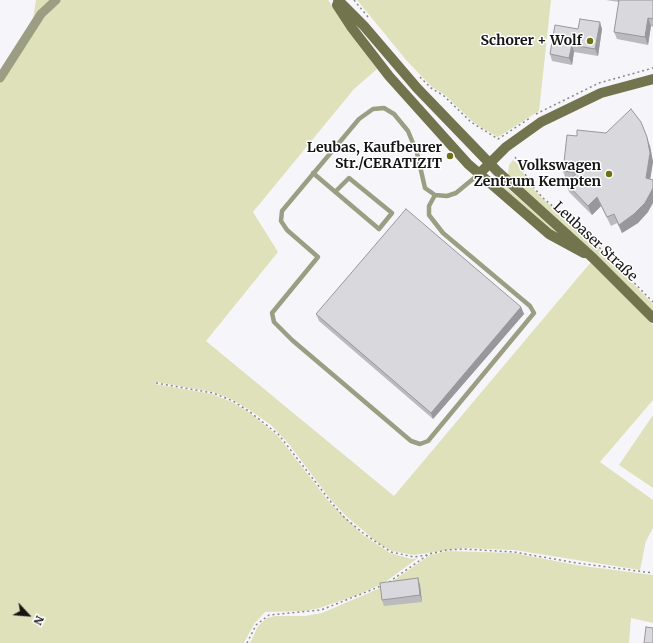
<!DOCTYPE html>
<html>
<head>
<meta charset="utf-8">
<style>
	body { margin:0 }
	#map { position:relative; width:653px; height:643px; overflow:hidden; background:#f6f6fa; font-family:Merriweather,serif }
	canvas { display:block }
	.north { position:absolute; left:8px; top:595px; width:40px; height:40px; -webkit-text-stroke:3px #fff; paint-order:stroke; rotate:116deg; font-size:11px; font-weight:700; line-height:16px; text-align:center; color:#151516 }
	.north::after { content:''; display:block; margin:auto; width:14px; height:18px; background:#151516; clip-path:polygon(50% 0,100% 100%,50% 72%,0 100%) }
</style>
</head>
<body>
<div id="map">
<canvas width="653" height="643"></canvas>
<div class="north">N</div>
</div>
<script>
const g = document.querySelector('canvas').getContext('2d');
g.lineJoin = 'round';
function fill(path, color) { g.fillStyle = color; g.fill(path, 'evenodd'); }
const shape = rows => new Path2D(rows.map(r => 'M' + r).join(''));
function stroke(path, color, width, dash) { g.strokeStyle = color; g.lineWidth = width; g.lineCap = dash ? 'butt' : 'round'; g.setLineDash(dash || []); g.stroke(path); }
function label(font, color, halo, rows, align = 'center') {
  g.font = font + ' Merriweather,serif'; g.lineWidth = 3; g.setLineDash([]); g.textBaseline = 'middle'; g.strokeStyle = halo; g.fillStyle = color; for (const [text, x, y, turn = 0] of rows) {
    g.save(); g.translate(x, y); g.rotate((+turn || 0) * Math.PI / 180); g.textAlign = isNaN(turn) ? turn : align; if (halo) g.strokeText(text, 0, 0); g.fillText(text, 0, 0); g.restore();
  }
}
const green = shape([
	[36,0,328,0,377,69,354,89,253,212,278,252,206,341,394,496,591,262,653,325,653,400,600,462,653,500,653,528,646,541,640,570,514,550,463,548,414,555,392,551,379,544,346,516,331,500,288,443,271,425,251,411,233,400,213,392,156,382,155,384,212,394,232,402,250,413,278,436,330,503,362,534,390,553,412,559,418,558,384,583,357,595,320,608,304,611,265,612,254,624,244,643,0,643,0,81,33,19],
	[357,0,551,0,539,111,498,137,482,128,471,120,445,95,432,87,407,61],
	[513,160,520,166,528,183,543,199,585,235,653,304,653,312,594,252,508,175,509,165],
	[498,180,569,242,568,244,494,183],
	[653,415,653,488,619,465],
	[447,551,514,553,576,565,653,575,653,623,631,618,629,643,250,643,258,626,267,618,275,616,305,616,322,613,387,585,430,555]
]);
const path = shape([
	[354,0,368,17],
	[420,77,431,88,444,96,471,122,498,139,530,118],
	[536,114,599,83,653,68],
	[515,157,521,165,529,182,543,198,586,234,653,302],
	[156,383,213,393,233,401,250,412,279,435,331,502,345,518,363,533,391,552,414,557,427,555],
	[389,582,429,554,447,550,463,549,514,552,577,563,653,573],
	[247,643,256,625,269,615,321,610,381,586]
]);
const lane = shape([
	[313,173,379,229,392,213,349,178,335,192],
	[435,195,429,206,429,215,443,233,530,306,534,313,428,441,420,444,411,441,292,340,274,322,272,313,318,257,287,230,281,221,282,211,359,119,373,109,384,108,394,114,408,131,417,153,425,188,435,195,447,196,456,193,479,174]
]);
const street = shape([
	[0,78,41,14,56,0]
]);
const secondary = shape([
	[338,0,364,26,417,88,497,171,593,258,653,318],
	[337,5,352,28,389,76,468,164,549,234,584,253],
	[479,174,506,147,541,122,601,93,653,79]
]);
const wall = shape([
	[606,0,653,0,653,27,651,26,648,45,617,39,614,32,619,2],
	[578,29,602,29,598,56,574,52,572,65,552,61,550,54],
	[606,133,650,146,653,162,650,179,648,212,638,223,622,233,617,223,611,226,601,206,592,215,569,192,566,183,569,180,566,180,563,171,577,136],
	[521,307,524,314,433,419,319,321,316,314],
	[420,585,422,602,384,606,382,600]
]);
const shadedWall = shape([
	[648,18,651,26,648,45,645,37],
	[600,22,602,29,598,56,595,49],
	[572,45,574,52,572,65,569,58],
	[647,137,650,146,653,162,649,186,646,178],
	[653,188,653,203,648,212,638,223,622,233,619,225],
	[597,197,601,206,592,215,588,206],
	[521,307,524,314,433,419,431,413],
	[418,578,420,585,422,602,420,595]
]);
const building = shape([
	[619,0,653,0,653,19,648,18,645,37,614,32,619,0],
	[580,19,600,22,595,49,572,45,569,58,550,54,555,25,578,29,580,19],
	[631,109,641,122,647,137,650,153,646,178,653,180,653,188,645,203,634,214,619,225,614,214,607,217,597,197,588,206,566,183,577,173,563,171,567,135,577,136,577,130,606,133,631,109],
	[406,209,521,307,431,413,316,314,406,209],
	[418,578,420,595,382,600,380,583,418,578],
	[646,627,653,628,653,643,644,643,646,627]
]);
const markers = [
	[590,41,4,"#6d7116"],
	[450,156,4,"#6d7116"],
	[609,174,4,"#6d7116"]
];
const poiNames = [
	["Schorer + Wolf",582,41],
	["Leubas, Kaufbeurer",442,148],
	["Str./CERATIZIT",442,164],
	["Volkswagen",601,166],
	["Zentrum Kempten",601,182]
];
const streetNames = [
	["Leubaser Straße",595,242,43]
];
fill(green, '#dee1ba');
stroke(path, '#88888b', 1.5, [2, 3]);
stroke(lane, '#9c9e83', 4.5);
stroke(street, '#9c9e83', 9);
stroke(secondary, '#71744c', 10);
fill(wall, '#bbbabe');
fill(shadedWall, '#98979b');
fill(building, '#d9d8dd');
stroke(building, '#98979b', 1);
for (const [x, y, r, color] of markers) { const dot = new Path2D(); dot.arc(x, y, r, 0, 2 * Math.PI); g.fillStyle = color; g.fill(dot); stroke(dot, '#fff', 1.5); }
label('bold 14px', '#151516', '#fff', poiNames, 'right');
label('14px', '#151516', '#fff', streetNames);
</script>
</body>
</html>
